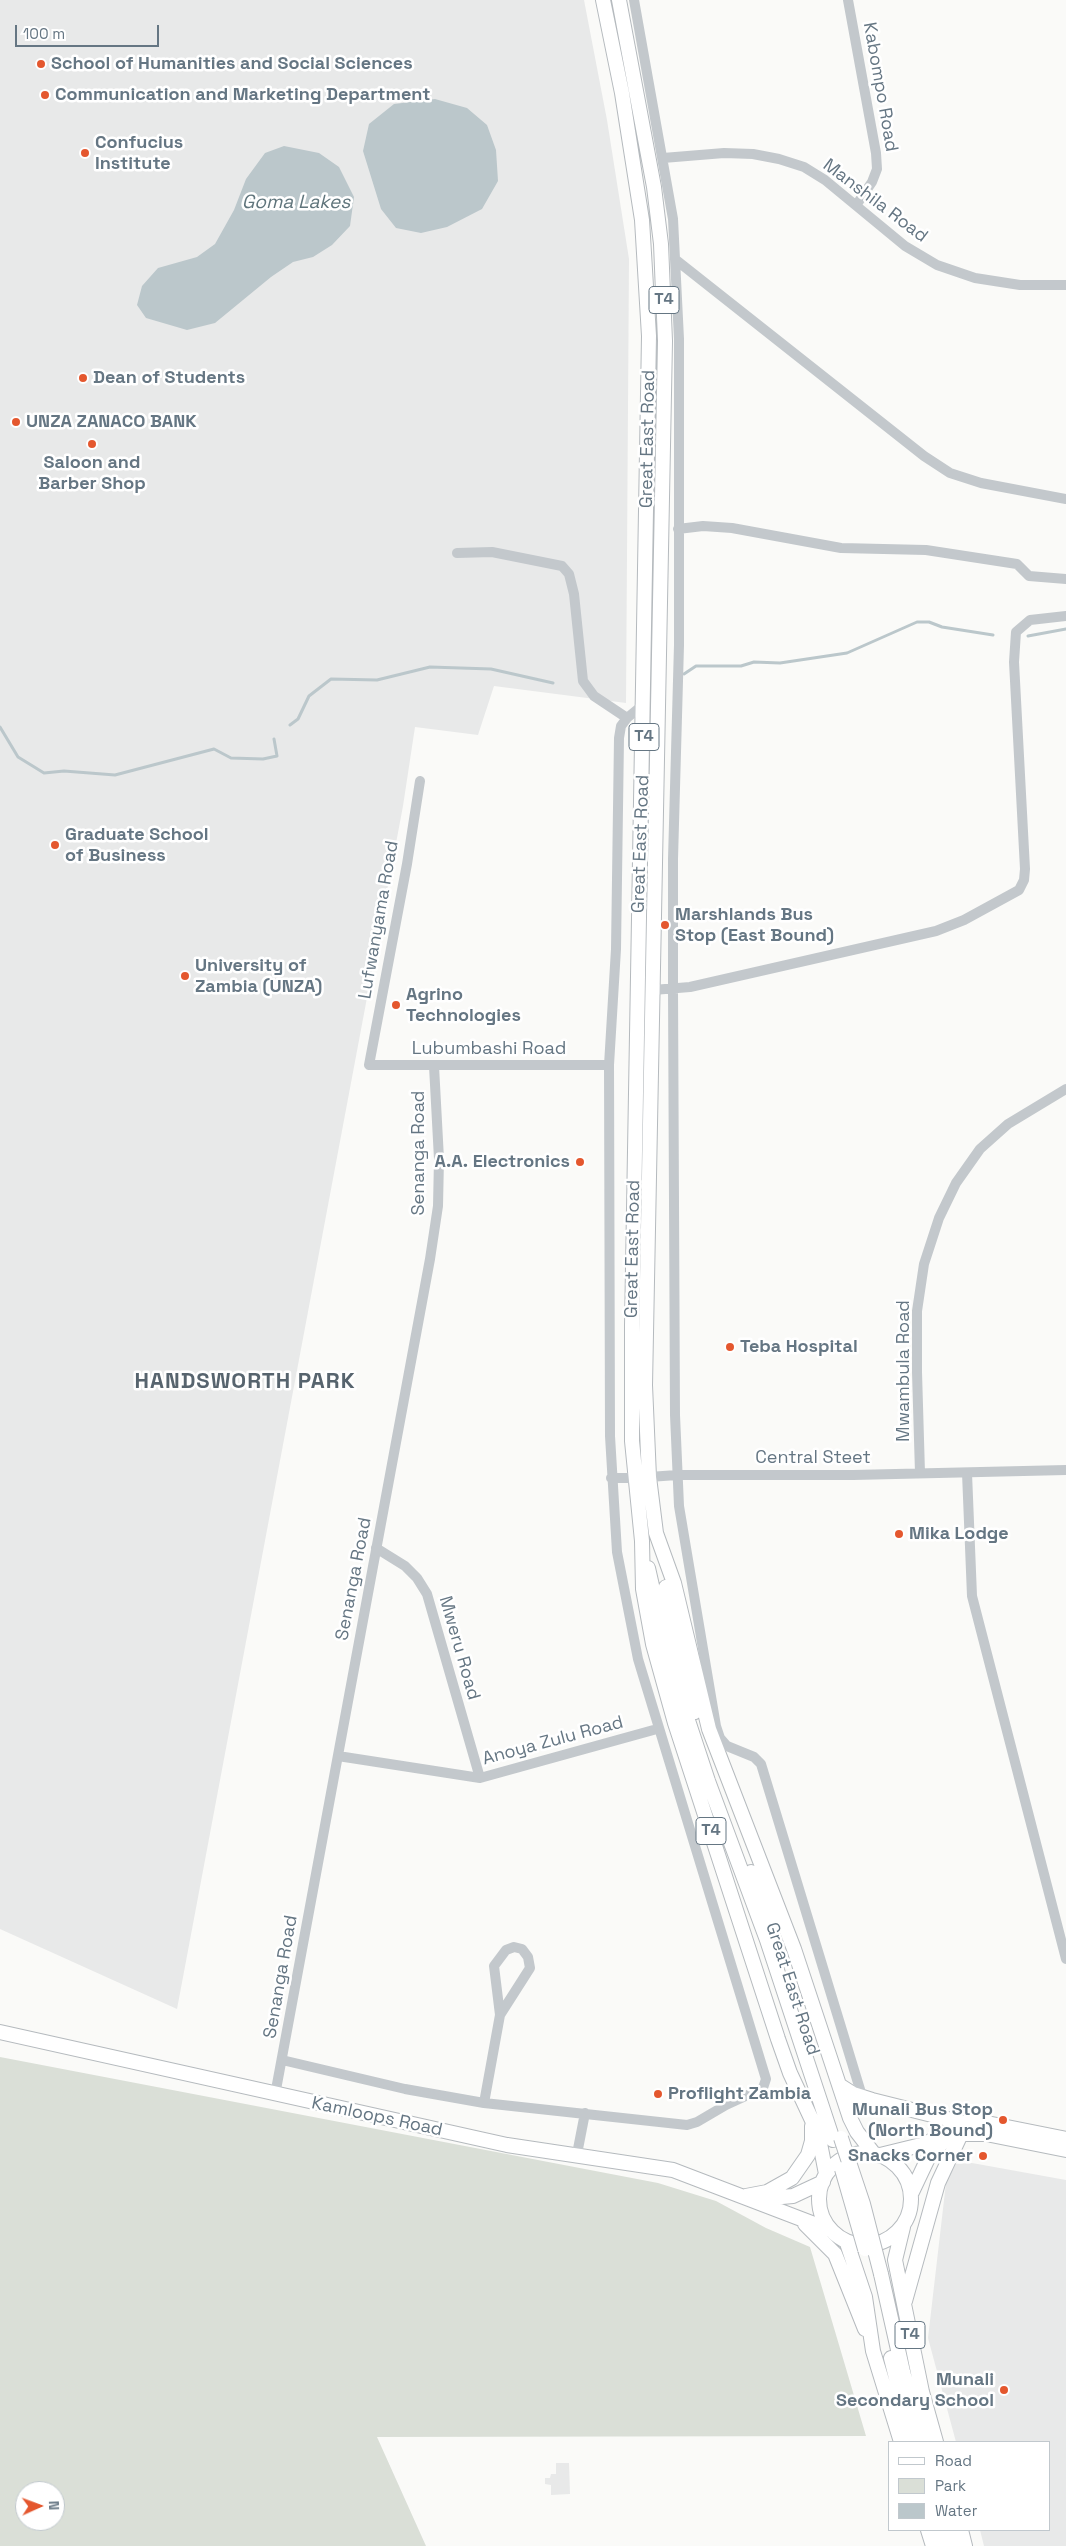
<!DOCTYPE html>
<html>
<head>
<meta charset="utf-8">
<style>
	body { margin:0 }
	#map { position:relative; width:1066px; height:2546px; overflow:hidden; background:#fafaf8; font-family:"Space Grotesk",sans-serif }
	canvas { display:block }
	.legend { position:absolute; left:888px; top:2441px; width:162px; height:90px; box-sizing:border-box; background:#fff; border:1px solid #c1c8cd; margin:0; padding:6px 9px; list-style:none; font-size:15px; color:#657683 }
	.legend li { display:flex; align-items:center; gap:10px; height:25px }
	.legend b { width:25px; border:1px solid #c1c8cd }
	.north { position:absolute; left:15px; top:2481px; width:50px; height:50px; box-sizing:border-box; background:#fff; border:1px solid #c1c8cd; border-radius:50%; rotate:88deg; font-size:14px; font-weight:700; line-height:20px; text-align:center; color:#657683 }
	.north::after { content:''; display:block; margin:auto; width:18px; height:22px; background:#e4572e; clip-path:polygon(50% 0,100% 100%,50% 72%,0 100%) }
	.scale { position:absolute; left:15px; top:25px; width:144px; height:22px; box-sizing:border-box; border:2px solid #657683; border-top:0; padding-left:6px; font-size:15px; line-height:18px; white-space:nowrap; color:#657683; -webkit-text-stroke:4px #fff; paint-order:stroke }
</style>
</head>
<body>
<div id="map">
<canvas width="1066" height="2546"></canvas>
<ul class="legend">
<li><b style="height:6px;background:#fff"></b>Road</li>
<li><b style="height:14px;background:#dadfd7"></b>Park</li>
<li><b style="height:14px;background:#bbc7cb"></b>Water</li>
</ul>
<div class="north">N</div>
<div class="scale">100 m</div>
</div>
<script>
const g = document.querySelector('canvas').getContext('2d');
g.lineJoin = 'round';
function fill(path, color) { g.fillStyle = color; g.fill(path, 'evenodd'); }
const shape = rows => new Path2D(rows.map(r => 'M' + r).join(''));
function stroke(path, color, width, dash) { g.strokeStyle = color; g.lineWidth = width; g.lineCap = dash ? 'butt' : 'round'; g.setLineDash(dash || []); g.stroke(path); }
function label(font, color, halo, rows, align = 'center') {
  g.font = font + ' "Space Grotesk",sans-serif'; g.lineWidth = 5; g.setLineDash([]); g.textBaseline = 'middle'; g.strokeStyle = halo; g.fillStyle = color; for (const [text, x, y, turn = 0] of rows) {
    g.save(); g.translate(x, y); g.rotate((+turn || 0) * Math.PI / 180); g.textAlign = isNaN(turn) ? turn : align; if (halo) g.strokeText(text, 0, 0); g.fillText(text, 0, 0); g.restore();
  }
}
const built = shape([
	[0,0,584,0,607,120,629,259,626,703,494,686,478,735,415,727,403,806,177,2009,0,1929],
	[972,2163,1066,2180,1066,2546,984,2546,980,2530,1050,2530,1050,2442,956,2442,928,2338,946,2183,956,2164],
	[556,2463,569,2463,570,2494,551,2495,551,2485,545,2484,545,2478,550,2478,551,2474,556,2474]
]);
const green = shape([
	[0,2057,658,2183,716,2201,766,2228,810,2247,866,2436,377,2437,426,2546,0,2546],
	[25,2491,55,2491,55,2521,25,2521]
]);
const water = shape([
	[435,99,467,108,487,125,496,150,498,181,482,209,447,227,421,233,396,228,381,209,363,151,369,124,394,104],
	[284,146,319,153,339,167,354,197,350,226,332,245,313,257,293,262,271,277,215,323,187,330,146,318,137,305,142,286,158,268,197,257,215,244,234,210,246,179,265,153]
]);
const stream = shape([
	[1028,636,1066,629],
	[684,674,696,666,741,666,754,662,780,663,847,653,917,622,929,622,942,627,993,635],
	[290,725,298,719,309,696,331,679,377,680,430,667,491,669,553,683],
	[0,727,18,757,44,773,64,771,115,775,214,749,231,758,263,759,277,756,274,739]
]);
const minor = shape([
	[634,0,673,219,679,339,679,645,673,859,673,989,675,1415,679,1506,716,1726,720,1738,727,1746,754,1757,761,1764,862,2096],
	[848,0,876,153,877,169,872,182,857,204],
	[663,158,724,153,753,154,779,159,804,167,825,180,905,246,937,265,975,278,1020,285,1066,285],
	[676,260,924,456,950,473,981,483,1066,499],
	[678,529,703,526,732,528,841,548,926,550,1017,564,1029,576,1066,579],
	[457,553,492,552,562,566,569,574,574,594,583,681,594,696,627,718],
	[420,781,407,864,369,1065,609,1065],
	[653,990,690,987,936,931,964,920,1019,890,1024,880,1025,869,1014,662,1016,632,1030,620,1066,616],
	[920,1473,917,1372,917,1311,924,1264,939,1218,956,1183,980,1149,1008,1124,1066,1089],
	[967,1473,972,1596,1066,1959],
	[649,1477,677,1475,853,1475,1066,1470],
	[611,1478,634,1478],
	[376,1548,405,1566,417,1578,427,1594,480,1778],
	[338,1756,480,1778,657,1729],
	[282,2060,405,2089,484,2103,687,2125,697,2122,726,2105,763,2088,766,2079,638,1659,617,1552,610,1436,609,1065,616,949,619,738,621,726,627,718,644,704],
	[275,2095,430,1259,438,1206,439,1159,434,1066],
	[484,2103,500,2015,530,1968,528,1957,522,1949,514,1947,506,1950,494,1966,500,2015],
	[577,2154,585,2113]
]);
const major = shape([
	[603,0,622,93,642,220,649,336,632,1325,632,1441,642,1541,643,1589,653,1644,675,1723,778,2039,790,2073,818,2133,826,2174],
	[619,0,654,187,661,244,665,341,645,1385,649,1477,656,1533,674,1583,709,1729,794,1949,850,2118,857,2132,874,2154],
	[648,1568,671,1669,708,1781,767,1940,833,2140],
	[666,1587,681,1666,695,1712],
	[751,1872,771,1927],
	[0,2032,507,2145,673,2170,830,2230],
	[839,2085,853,2094,872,2100,964,2123],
	'819 2199a46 46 0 1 1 92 0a46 46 0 1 1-92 0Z',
	[880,2155,925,2144,964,2123,987,2123,1066,2139],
	[912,2192,930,2154,943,2142,958,2134,986,2134,1066,2150],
	[746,2196,767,2192,792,2178,808,2155,812,2141,812,2126],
	[760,2199,793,2196,823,2182],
	[805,2224,835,2254,865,2329],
	[903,2227,895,2260,922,2392,936,2442],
	[847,2243,865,2297,873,2351,901,2442],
	[881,2274,903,2372,923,2442],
	[905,2301,938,2183,961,2134],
	[891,2358,912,2442],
	[928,2530,933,2546],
	[939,2530,944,2546],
	[950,2530,955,2546],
	[961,2530,965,2546]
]);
const majorBridge = shape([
	[841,2138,863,2204,881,2274],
	[842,2169,865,2249]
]);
const markers = [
	[41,64,5,"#e4572e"],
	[45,95,5,"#e4572e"],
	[85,153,5,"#e4572e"],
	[83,378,5,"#e4572e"],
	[16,422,5,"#e4572e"],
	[92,444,5,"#e4572e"],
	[55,845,5,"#e4572e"],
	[665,925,5,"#e4572e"],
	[185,976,5,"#e4572e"],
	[396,1005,5,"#e4572e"],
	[580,1162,5,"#e4572e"],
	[730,1347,5,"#e4572e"],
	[899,1534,5,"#e4572e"],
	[658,2094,5,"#e4572e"],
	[1003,2120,5,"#e4572e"],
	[983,2156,5,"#e4572e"],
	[1004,2390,5,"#e4572e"]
];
const shields = [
	[664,300,30],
	[644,737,30],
	[711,1831,30],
	[910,2335,30]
];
const shieldNames = [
	["T4",664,300],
	["T4",644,737],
	["T4",711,1831],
	["T4",910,2335]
];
const poiNames = [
	["School of Humanities and Social Sciences",51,64],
	["Communication and Marketing Department",55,95],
	["Confucius",95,143],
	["Institute",95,164],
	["Dean of Students",93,378],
	["UNZA ZANACO BANK",26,422],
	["Saloon and",92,463,"center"],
	["Barber Shop",92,484,"center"],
	["Graduate School",65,835],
	["of Business",65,856],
	["Marshlands Bus",675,915],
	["Stop (East Bound)",675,936],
	["University of",195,966],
	["Zambia (UNZA)",195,987],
	["Agrino",406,995],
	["Technologies",406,1016],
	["A.A. Electronics",570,1162,"right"],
	["Teba Hospital",740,1347],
	["Mika Lodge",909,1534],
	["Proflight Zambia",668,2094],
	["Munali Bus Stop",993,2110,"right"],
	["(North Bound)",993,2131,"right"],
	["Snacks Corner",973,2156,"right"],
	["Munali",994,2380,"right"],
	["Secondary School",994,2401,"right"]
];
const streetNames = [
	["Kabompo Road",880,87,80],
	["Manshila Road",875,201,37],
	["Great East Road",648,439,-89],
	["Great East Road",641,844,-88],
	["Lufwanyama Road",379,920,-80],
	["Lubumbashi Road",489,1049],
	["Senanga Road",419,1153,-90],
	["Great East Road",633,1249,-89],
	["Mwambula Road",904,1371,-90],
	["Central Steet",813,1458],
	["Senanga Road",354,1579,-79],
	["Mweru Road",459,1648,74],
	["Anoya Zulu Road",553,1741,-15],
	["Senanga Road",281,1977,-80],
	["Great East Road",792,1989,72],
	["Kamloops Road",377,2117,12]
];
const waterNames = [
	["Goma Lakes",296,203]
];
const districtNames = [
	["HANDSWORTH PARK",245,1382]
];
fill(built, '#e8e9e9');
fill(green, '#dadfd7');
fill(water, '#bbc7cb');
stroke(stream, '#bbc7cb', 3);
stroke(major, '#b5babe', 16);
stroke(minor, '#c3c8cc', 10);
stroke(major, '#fff', 14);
stroke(majorBridge, '#b5babe', 16, []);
stroke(majorBridge, '#fff', 14);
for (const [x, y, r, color] of markers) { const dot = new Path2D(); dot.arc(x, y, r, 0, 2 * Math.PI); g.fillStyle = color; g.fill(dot); stroke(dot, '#fff', 2); }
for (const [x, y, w] of shields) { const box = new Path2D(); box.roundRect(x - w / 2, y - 13.5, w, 27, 4); g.fillStyle = '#fff'; g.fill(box); stroke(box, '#657683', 1); }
label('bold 16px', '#657683', null, shieldNames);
label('bold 18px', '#657683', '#fff', poiNames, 'left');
label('18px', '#657683', '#fff', streetNames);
label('italic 19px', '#60757c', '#fff', waterNames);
g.letterSpacing = '1px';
label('bold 22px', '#57646e', '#fff', districtNames);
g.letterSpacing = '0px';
</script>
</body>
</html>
